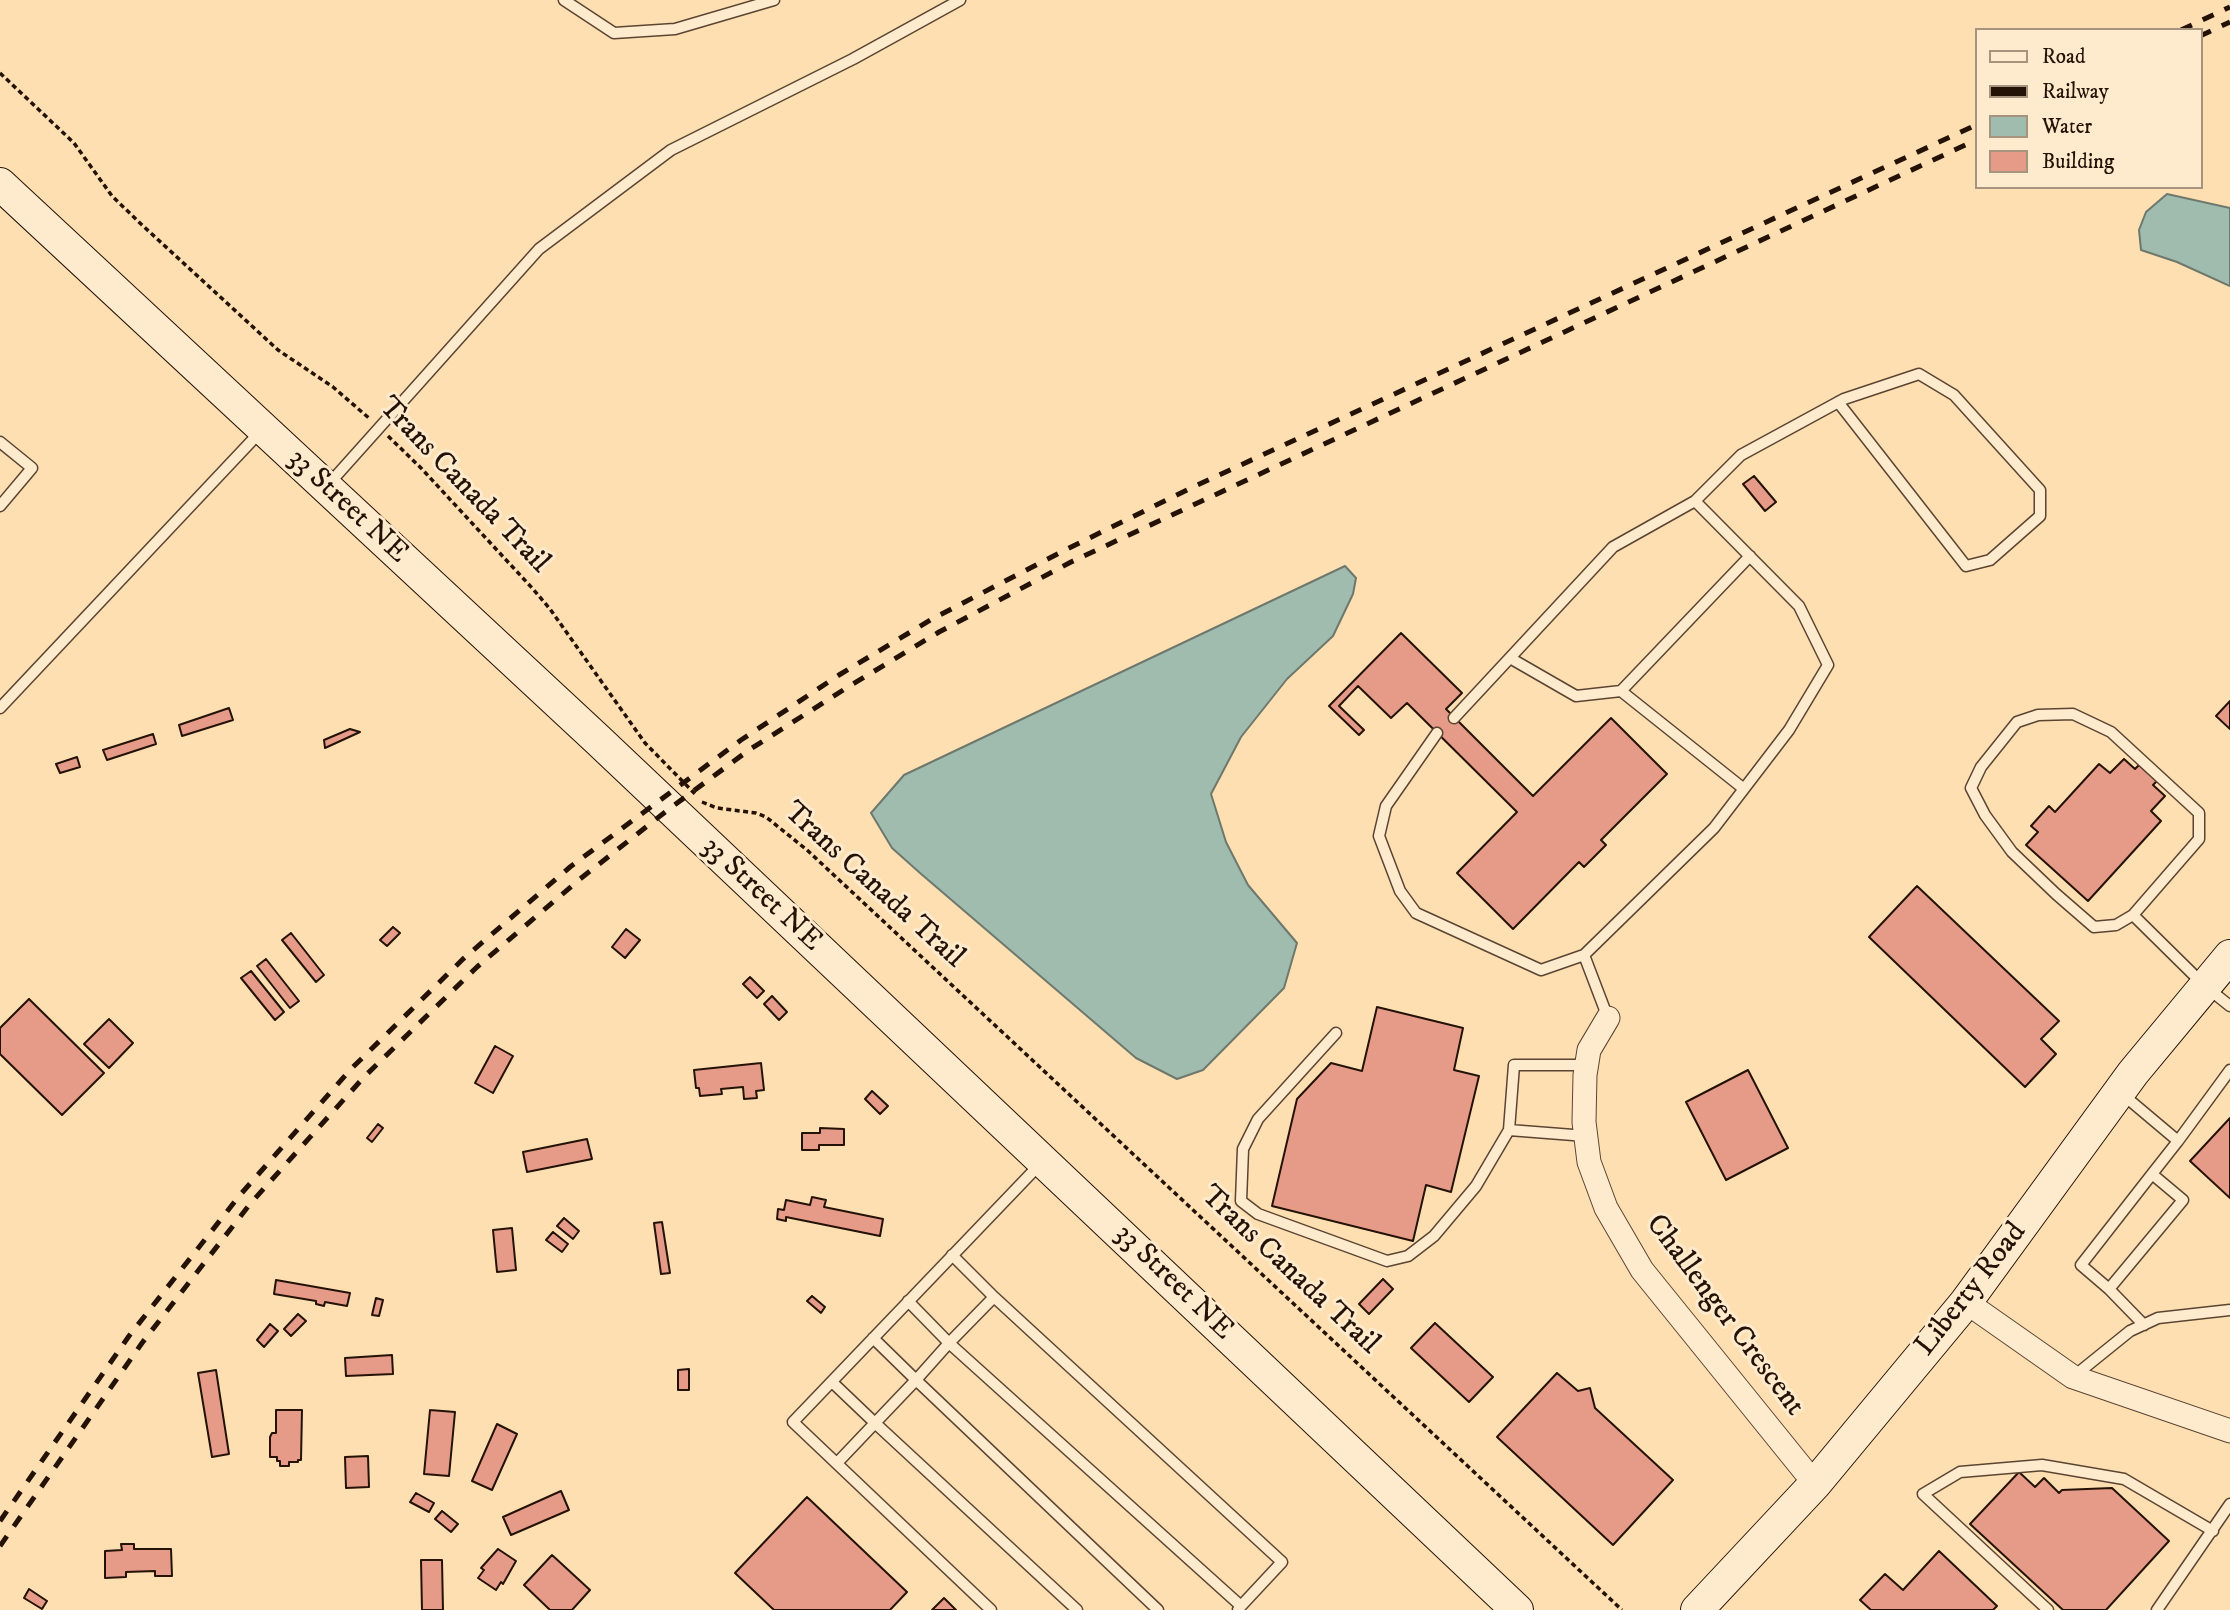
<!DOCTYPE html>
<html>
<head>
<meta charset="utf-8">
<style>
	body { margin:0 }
	#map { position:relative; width:2230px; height:1610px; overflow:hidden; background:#fddfb2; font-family:"IM FELL DW Pica",serif }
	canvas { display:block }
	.legend { position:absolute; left:1975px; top:28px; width:228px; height:161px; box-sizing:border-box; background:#feeacd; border:2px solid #a7947e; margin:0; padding:9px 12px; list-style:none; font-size:21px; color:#251207 }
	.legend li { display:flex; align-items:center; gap:14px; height:35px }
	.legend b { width:35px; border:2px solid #a7947e }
</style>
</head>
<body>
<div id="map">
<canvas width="2230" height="1610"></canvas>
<ul class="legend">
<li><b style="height:9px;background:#feeacd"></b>Road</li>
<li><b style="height:9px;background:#251207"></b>Railway</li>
<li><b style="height:19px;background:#9fbcaf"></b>Water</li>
<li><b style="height:19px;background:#e69b89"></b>Building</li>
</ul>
</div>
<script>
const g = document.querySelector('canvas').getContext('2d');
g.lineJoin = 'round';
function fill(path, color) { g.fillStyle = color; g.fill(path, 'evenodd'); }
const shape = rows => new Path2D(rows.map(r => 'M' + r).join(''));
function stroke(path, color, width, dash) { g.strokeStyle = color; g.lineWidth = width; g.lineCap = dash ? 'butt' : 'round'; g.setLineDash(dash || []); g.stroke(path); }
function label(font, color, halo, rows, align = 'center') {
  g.font = font + ' "IM FELL DW Pica",serif'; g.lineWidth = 6; g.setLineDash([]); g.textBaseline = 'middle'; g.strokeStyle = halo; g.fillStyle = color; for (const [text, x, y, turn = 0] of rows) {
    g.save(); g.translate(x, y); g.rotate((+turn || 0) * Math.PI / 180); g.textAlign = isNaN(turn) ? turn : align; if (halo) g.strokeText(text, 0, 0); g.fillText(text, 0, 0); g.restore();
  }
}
const water = shape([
	[2167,194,2230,208,2230,286,2177,262,2141,250,2139,230,2146,212,2167,194],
	[1345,566,1356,578,1353,594,1333,636,1287,679,1241,737,1211,794,1226,842,1248,885,1297,943,1284,988,1203,1070,1177,1079,1136,1058,920,873,892,848,871,813,904,775,1345,566]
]);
const building = shape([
	[1754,476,1776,502,1765,511,1743,484,1754,476],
	[1401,633,1462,693,1446,709,1533,796,1611,718,1667,774,1601,840,1606,845,1584,867,1579,862,1513,929,1457,873,1517,812,1407,703,1391,718,1358,686,1339,706,1364,730,1359,735,1329,706,1401,633],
	[2230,701,2230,729,2216,716,2230,701],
	[229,708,233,720,182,736,179,725,229,708],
	[350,729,360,732,325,748,324,740,350,729],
	[153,734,156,744,107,760,103,750,153,734],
	[77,757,80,767,60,773,56,764,77,757],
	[2124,759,2135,769,2139,765,2157,781,2153,785,2165,796,2151,811,2161,821,2088,901,2026,845,2038,832,2031,826,2049,806,2055,812,2099,764,2110,773,2124,759],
	[1917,886,2059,1021,2041,1039,2056,1054,2025,1087,1869,937,1917,886],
	[393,927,400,933,387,946,380,940,393,927],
	[626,929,640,940,625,958,612,947,626,929],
	[291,933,324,975,316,982,282,940,291,933],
	[266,959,299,1001,290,1008,257,966,266,959],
	[251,971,284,1012,275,1020,241,978,251,971],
	[750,977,764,991,757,998,743,984,750,977],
	[772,996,787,1012,779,1020,764,1004,772,996],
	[29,999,104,1073,62,1115,0,1054,0,1028,29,999],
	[1377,1007,1463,1028,1454,1070,1479,1076,1451,1192,1426,1185,1413,1241,1272,1206,1297,1099,1331,1063,1362,1071,1377,1007],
	[109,1019,133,1043,109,1068,84,1044,109,1019],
	[495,1046,513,1056,493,1093,475,1083,495,1046],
	[761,1063,764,1090,756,1091,757,1098,744,1099,743,1087,721,1089,722,1094,700,1096,699,1088,696,1088,694,1070,761,1063],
	[1748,1070,1788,1148,1726,1180,1686,1102,1748,1070],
	[872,1091,888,1106,880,1114,865,1099,872,1091],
	[2230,1118,2230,1198,2190,1161,2230,1118],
	[378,1124,383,1128,372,1142,367,1138,378,1124],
	[820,1128,844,1129,844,1145,819,1145,819,1150,802,1150,802,1133,820,1133,820,1128],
	[587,1139,592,1159,527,1172,523,1152,587,1139],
	[812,1197,826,1200,824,1207,883,1219,880,1236,786,1217,786,1221,777,1219,778,1209,784,1210,786,1200,810,1205,812,1197],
	[564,1218,579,1231,573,1239,557,1226,564,1218],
	[662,1222,670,1273,661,1274,654,1223,662,1222],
	[512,1228,516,1270,497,1272,493,1230,512,1228],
	[553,1232,568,1244,562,1252,546,1240,553,1232],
	[1383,1279,1393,1289,1369,1314,1359,1304,1383,1279],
	[276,1280,350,1293,347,1306,325,1302,324,1306,316,1304,316,1301,274,1294,276,1280],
	[812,1296,825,1307,821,1313,807,1301,812,1296],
	[376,1298,383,1300,379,1316,372,1315,376,1298],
	[298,1314,306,1321,291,1336,284,1329,298,1314],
	[1435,1323,1493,1377,1469,1402,1411,1348,1435,1323],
	[270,1324,278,1331,264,1347,257,1340,270,1324],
	[392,1355,393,1374,346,1376,345,1358,392,1355],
	[689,1369,689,1390,678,1390,678,1370,689,1369],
	[216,1370,229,1454,212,1457,198,1373,216,1370],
	[1557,1373,1578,1391,1590,1388,1595,1408,1673,1480,1613,1545,1497,1437,1557,1373],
	[276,1410,302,1410,301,1460,298,1460,298,1462,289,1462,289,1466,280,1466,280,1461,277,1461,277,1457,270,1457,270,1437,272,1433,276,1433,276,1410],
	[430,1410,455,1412,449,1476,424,1474,430,1410],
	[497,1424,517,1434,492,1490,472,1481,497,1424],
	[368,1456,369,1487,346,1488,345,1457,368,1456],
	[2019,1472,2035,1487,2044,1478,2059,1493,2062,1490,2112,1488,2169,1541,2106,1610,2063,1610,1970,1524,2019,1472],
	[561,1491,569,1510,511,1535,503,1517,561,1491],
	[416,1493,434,1503,429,1512,410,1502,416,1493],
	[807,1497,907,1592,890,1610,774,1610,735,1573,807,1497],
	[442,1511,458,1524,451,1532,435,1519,442,1511],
	[121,1544,134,1544,134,1549,171,1549,172,1576,155,1576,155,1571,126,1572,126,1577,105,1578,105,1551,122,1550,121,1544],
	[498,1549,516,1561,503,1584,501,1582,496,1590,478,1578,484,1570,481,1568,498,1549],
	[1939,1551,1997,1606,1993,1610,1871,1610,1860,1600,1885,1574,1903,1590,1939,1551],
	[552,1555,590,1590,572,1610,550,1610,524,1585,552,1555],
	[421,1560,442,1560,443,1610,422,1610,421,1560],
	[29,1589,47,1601,42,1609,24,1598,29,1589],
	[944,1598,956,1610,932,1610,944,1598]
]);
const path = shape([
	[0,73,74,143,112,196,141,224,278,350,333,387,370,419],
	[388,436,421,468,533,589,550,609,645,743,697,796],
	[702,802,717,808,756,813,766,817,807,850,1622,1610]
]);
const lane = shape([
	[564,0,614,33,675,29,774,0],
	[0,442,32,468,0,506],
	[328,485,539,249,671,150,853,59,960,0],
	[1695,501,1741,455,1844,399,1919,374,1954,395,2040,490,2040,516,1990,560,1966,566,1838,402],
	[1510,658,1576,696,1621,691,1744,789],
	[1621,691,1750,556],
	[0,708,261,431],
	[1454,718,1613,547,1695,501,1799,606,1828,665,1789,730,1714,828,1584,955,1608,1018],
	[1437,733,1386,806,1379,836,1400,891,1416,913,1541,970,1584,955],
	[2133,915,2116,925,2094,927,2056,894,2012,852,1985,815,1971,788,1981,767,2017,722,2038,715,2073,714,2111,732,2199,813,2199,839,2133,915,2205,986,2230,1006],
	[1336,1033,1258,1119,1243,1149,1241,1201,1258,1214,1387,1261,1408,1256,1434,1236,1476,1186,1509,1130,1586,1136],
	[2121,1093,2178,1141,2230,1070],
	[1509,1130,1514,1065,1586,1065],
	[2152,1174,2183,1200,2109,1289,2081,1265,2152,1174,2178,1141],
	[952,1255,994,1297],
	[2109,1289,2144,1325],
	[873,1338,916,1380,949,1343,908,1301],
	[2073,1377,2130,1331,2158,1318,2230,1310],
	[832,1382,875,1423,837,1463],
	[991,1610,793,1422,1042,1162],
	[1077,1610,875,1423,916,1380,1158,1610],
	[1238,1610,1241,1606,1282,1562,994,1297,949,1343,1241,1606],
	[2048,1610,1923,1494,1960,1472,2042,1465,2124,1479,2213,1531],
	[2157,1610,2230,1504]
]);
const street = shape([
	[1608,1018,1589,1050,1585,1075,1584,1122,1589,1162,1606,1208,1642,1270,1815,1484],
	[1966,1302,2073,1377,2230,1431]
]);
const secondary = shape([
	[0,184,597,739,1517,1610],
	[1697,1610,1815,1484,1966,1302,2133,1073,2230,956]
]);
const rail = shape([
	[2181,30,2230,7],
	[2200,36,2230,22],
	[0,1521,129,1336,240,1195,351,1069,463,959,570,867,741,740,839,675,932,619,1065,550,1191,488,1976,125],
	[0,1546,142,1343,250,1204,364,1077,477,967,580,879,669,809,749,750,848,687,939,632,1071,562,1976,140]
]);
const streetNames = [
	["Trans Canada Trail",463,486,46],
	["33 Street NE",347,507,43],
	["Trans Canada Trail",873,886,42],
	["33 Street NE",761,895,43],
	["Trans Canada Trail",1289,1271,43],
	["33 Street NE",1173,1283,44],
	["Liberty Road",1972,1290,-52],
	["Challenger Crescent",1724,1316,53]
];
fill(water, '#9fbcaf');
stroke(water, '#6e786c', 2);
fill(building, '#e69b89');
stroke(building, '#251207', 2);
stroke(lane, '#5b4532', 13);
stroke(street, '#5b4532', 25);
stroke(secondary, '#251207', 34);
stroke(path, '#251207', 3.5, [5, 3.5]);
stroke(lane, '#feeacd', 10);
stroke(street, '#feeacd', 23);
stroke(secondary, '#feeacd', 32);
stroke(rail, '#251207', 5, [12, 12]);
label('30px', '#251207', '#feeacd', streetNames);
</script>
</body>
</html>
